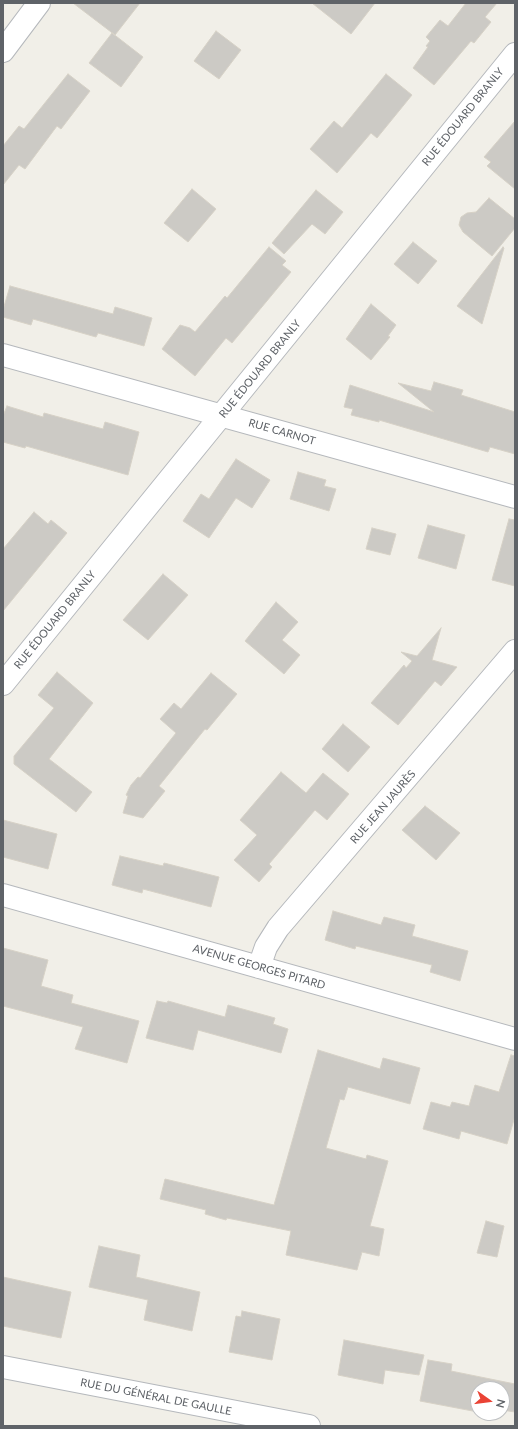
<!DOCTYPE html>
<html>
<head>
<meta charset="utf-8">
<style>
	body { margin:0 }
	#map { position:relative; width:518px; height:1429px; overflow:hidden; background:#f1efe8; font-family:Lato,sans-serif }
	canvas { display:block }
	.frame { position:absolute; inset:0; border:4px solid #5f6368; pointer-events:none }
	.north { position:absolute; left:470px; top:1381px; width:40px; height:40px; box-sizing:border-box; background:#fff; border:1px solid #bfc1c3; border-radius:50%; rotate:104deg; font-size:11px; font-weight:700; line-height:16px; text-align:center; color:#5f6368 }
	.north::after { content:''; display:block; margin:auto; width:14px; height:18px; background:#ea4335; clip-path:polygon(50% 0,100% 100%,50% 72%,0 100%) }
</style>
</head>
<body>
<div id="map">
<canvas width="518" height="1429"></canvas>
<div class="frame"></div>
<div class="north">N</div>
</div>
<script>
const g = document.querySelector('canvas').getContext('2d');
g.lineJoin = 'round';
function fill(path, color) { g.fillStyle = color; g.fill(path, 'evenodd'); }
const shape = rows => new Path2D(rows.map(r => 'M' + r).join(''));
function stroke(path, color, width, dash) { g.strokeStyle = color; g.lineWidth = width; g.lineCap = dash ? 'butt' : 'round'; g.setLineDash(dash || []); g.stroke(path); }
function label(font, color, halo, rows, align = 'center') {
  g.font = font + ' Lato,sans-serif'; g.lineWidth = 3; g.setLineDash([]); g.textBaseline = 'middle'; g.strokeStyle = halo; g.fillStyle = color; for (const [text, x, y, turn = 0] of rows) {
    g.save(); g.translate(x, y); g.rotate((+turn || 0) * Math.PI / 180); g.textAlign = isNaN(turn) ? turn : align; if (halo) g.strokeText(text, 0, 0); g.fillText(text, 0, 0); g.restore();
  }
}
const building = shape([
	[73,3,140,3,115,35,73,3],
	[312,3,375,3,351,34,312,3],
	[466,3,497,3,485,17,491,22,474,43,471,41,434,85,413,68,428,47,426,46,430,41,426,37,440,20,448,26,466,3],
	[216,31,241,50,219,79,194,61,216,31],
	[112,33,143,57,121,87,89,63,112,33],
	[68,74,90,91,61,129,57,126,25,169,19,165,3,185,3,146,19,126,24,129,68,74],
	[386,74,412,95,377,138,371,133,337,173,310,149,334,121,342,128,386,74],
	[515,121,515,189,487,166,491,162,484,157,515,121],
	[192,189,216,209,188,242,164,223,192,189],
	[316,190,343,212,325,234,312,224,284,254,272,243,316,190],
	[489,198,515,219,515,228,492,256,463,232,459,225,461,217,467,213,476,212,489,198],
	[413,242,437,261,418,284,394,264,413,242],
	[269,247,286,261,282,265,291,272,232,343,226,338,195,376,162,349,180,325,190,328,195,332,225,296,227,298,269,247],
	[503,247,504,248,482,324,457,306,503,247],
	[10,286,113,314,115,307,152,318,144,346,98,333,96,337,33,319,31,325,3,317,3,310,10,286],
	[371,304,396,325,388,336,390,337,371,360,346,339,371,304],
	[434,382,463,390,461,395,515,412,515,454,490,447,488,452,379,420,379,422,351,415,353,409,344,407,350,385,434,412,398,383,431,391,434,382],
	[7,406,43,417,44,413,103,429,105,422,139,432,128,475,26,446,25,448,3,442,3,416,7,406],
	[236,459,270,480,252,508,236,498,209,538,183,521,201,494,209,499,236,459],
	[298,472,326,480,324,486,336,489,329,511,290,499,298,472],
	[34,512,48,524,51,520,67,533,3,611,3,549,34,512],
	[509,519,515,520,515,586,492,580,509,519],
	[428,525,465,535,456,569,418,558,428,525],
	[372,528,396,534,390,555,366,549,372,528],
	[163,574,188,595,148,640,123,620,163,574],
	[276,602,298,622,282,640,300,655,284,674,245,641,276,602],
	[441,628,432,660,457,667,441,686,435,681,398,725,371,703,404,665,406,668,412,661,401,652,417,656,441,628],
	[57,672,93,703,49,759,92,792,76,812,14,764,14,756,54,708,38,695,57,672],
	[211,673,237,694,207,730,205,729,159,786,165,791,143,818,123,813,128,796,126,795,131,785,138,777,140,778,176,733,160,719,174,703,181,709,211,673],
	[343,724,370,747,348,772,322,749,343,724],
	[281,772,306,793,323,773,349,794,327,820,315,810,269,864,272,867,259,882,234,860,257,835,240,820,281,772],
	[425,806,460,833,436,860,402,830,425,806],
	[3,820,57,834,48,869,3,857,3,820],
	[120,856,163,866,164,863,219,877,211,907,143,889,142,893,112,885,120,856],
	[333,911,381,925,384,917,415,925,412,936,468,951,460,981,430,972,432,965,356,946,355,949,325,940,333,911],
	[3,948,48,960,41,986,73,995,71,1003,139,1021,127,1063,75,1049,83,1027,3,1006,3,948],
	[157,1001,167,1003,168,1001,225,1017,228,1005,275,1018,273,1024,288,1029,281,1053,198,1030,193,1050,146,1038,157,1001],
	[318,1050,380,1069,383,1058,420,1068,410,1104,348,1087,344,1100,340,1099,326,1148,366,1159,367,1155,388,1161,370,1226,384,1229,379,1256,362,1252,357,1270,286,1255,291,1231,227,1218,226,1220,205,1214,206,1210,160,1199,165,1179,274,1205,318,1050],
	[511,1055,515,1056,515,1116,507,1144,461,1131,459,1139,423,1129,431,1102,450,1107,452,1102,469,1106,475,1085,499,1092,511,1055],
	[486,1221,504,1226,497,1257,477,1253,486,1221],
	[99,1246,140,1255,136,1277,200,1292,192,1331,144,1320,148,1300,89,1287,99,1246],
	[3,1277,71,1292,61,1338,3,1326,3,1277],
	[242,1311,280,1319,272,1360,229,1352,236,1316,241,1317,242,1311],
	[344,1340,424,1355,419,1375,385,1370,383,1384,338,1375,344,1340],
	[428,1360,452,1364,451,1371,515,1384,515,1412,502,1410,502,1389,478,1389,478,1412,420,1401,428,1360]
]);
const minor = shape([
	[3,51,39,3],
	[3,355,515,497],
	[3,684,515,54],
	[3,895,515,1039],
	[259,967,266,947,278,928,515,651],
	[3,1367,309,1426]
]);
const streetNames = [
	["RUE ÉDOUARD BRANLY",463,117,-51],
	["RUE ÉDOUARD BRANLY",260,369,-51],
	["RUE CARNOT",282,432,16],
	["RUE ÉDOUARD BRANLY",55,620,-51],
	["RUE JEAN JAURÈS",383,807,-49],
	["AVENUE GEORGES PITARD",259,967,16],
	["RUE DU GÉNÉRAL DE GAULLE",156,1397,11]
];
fill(building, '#cccac5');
stroke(building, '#d6d1c6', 1);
stroke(minor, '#b5b8bc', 24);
stroke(minor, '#fff', 22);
label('11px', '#5f6368', '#fff', streetNames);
</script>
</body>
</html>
